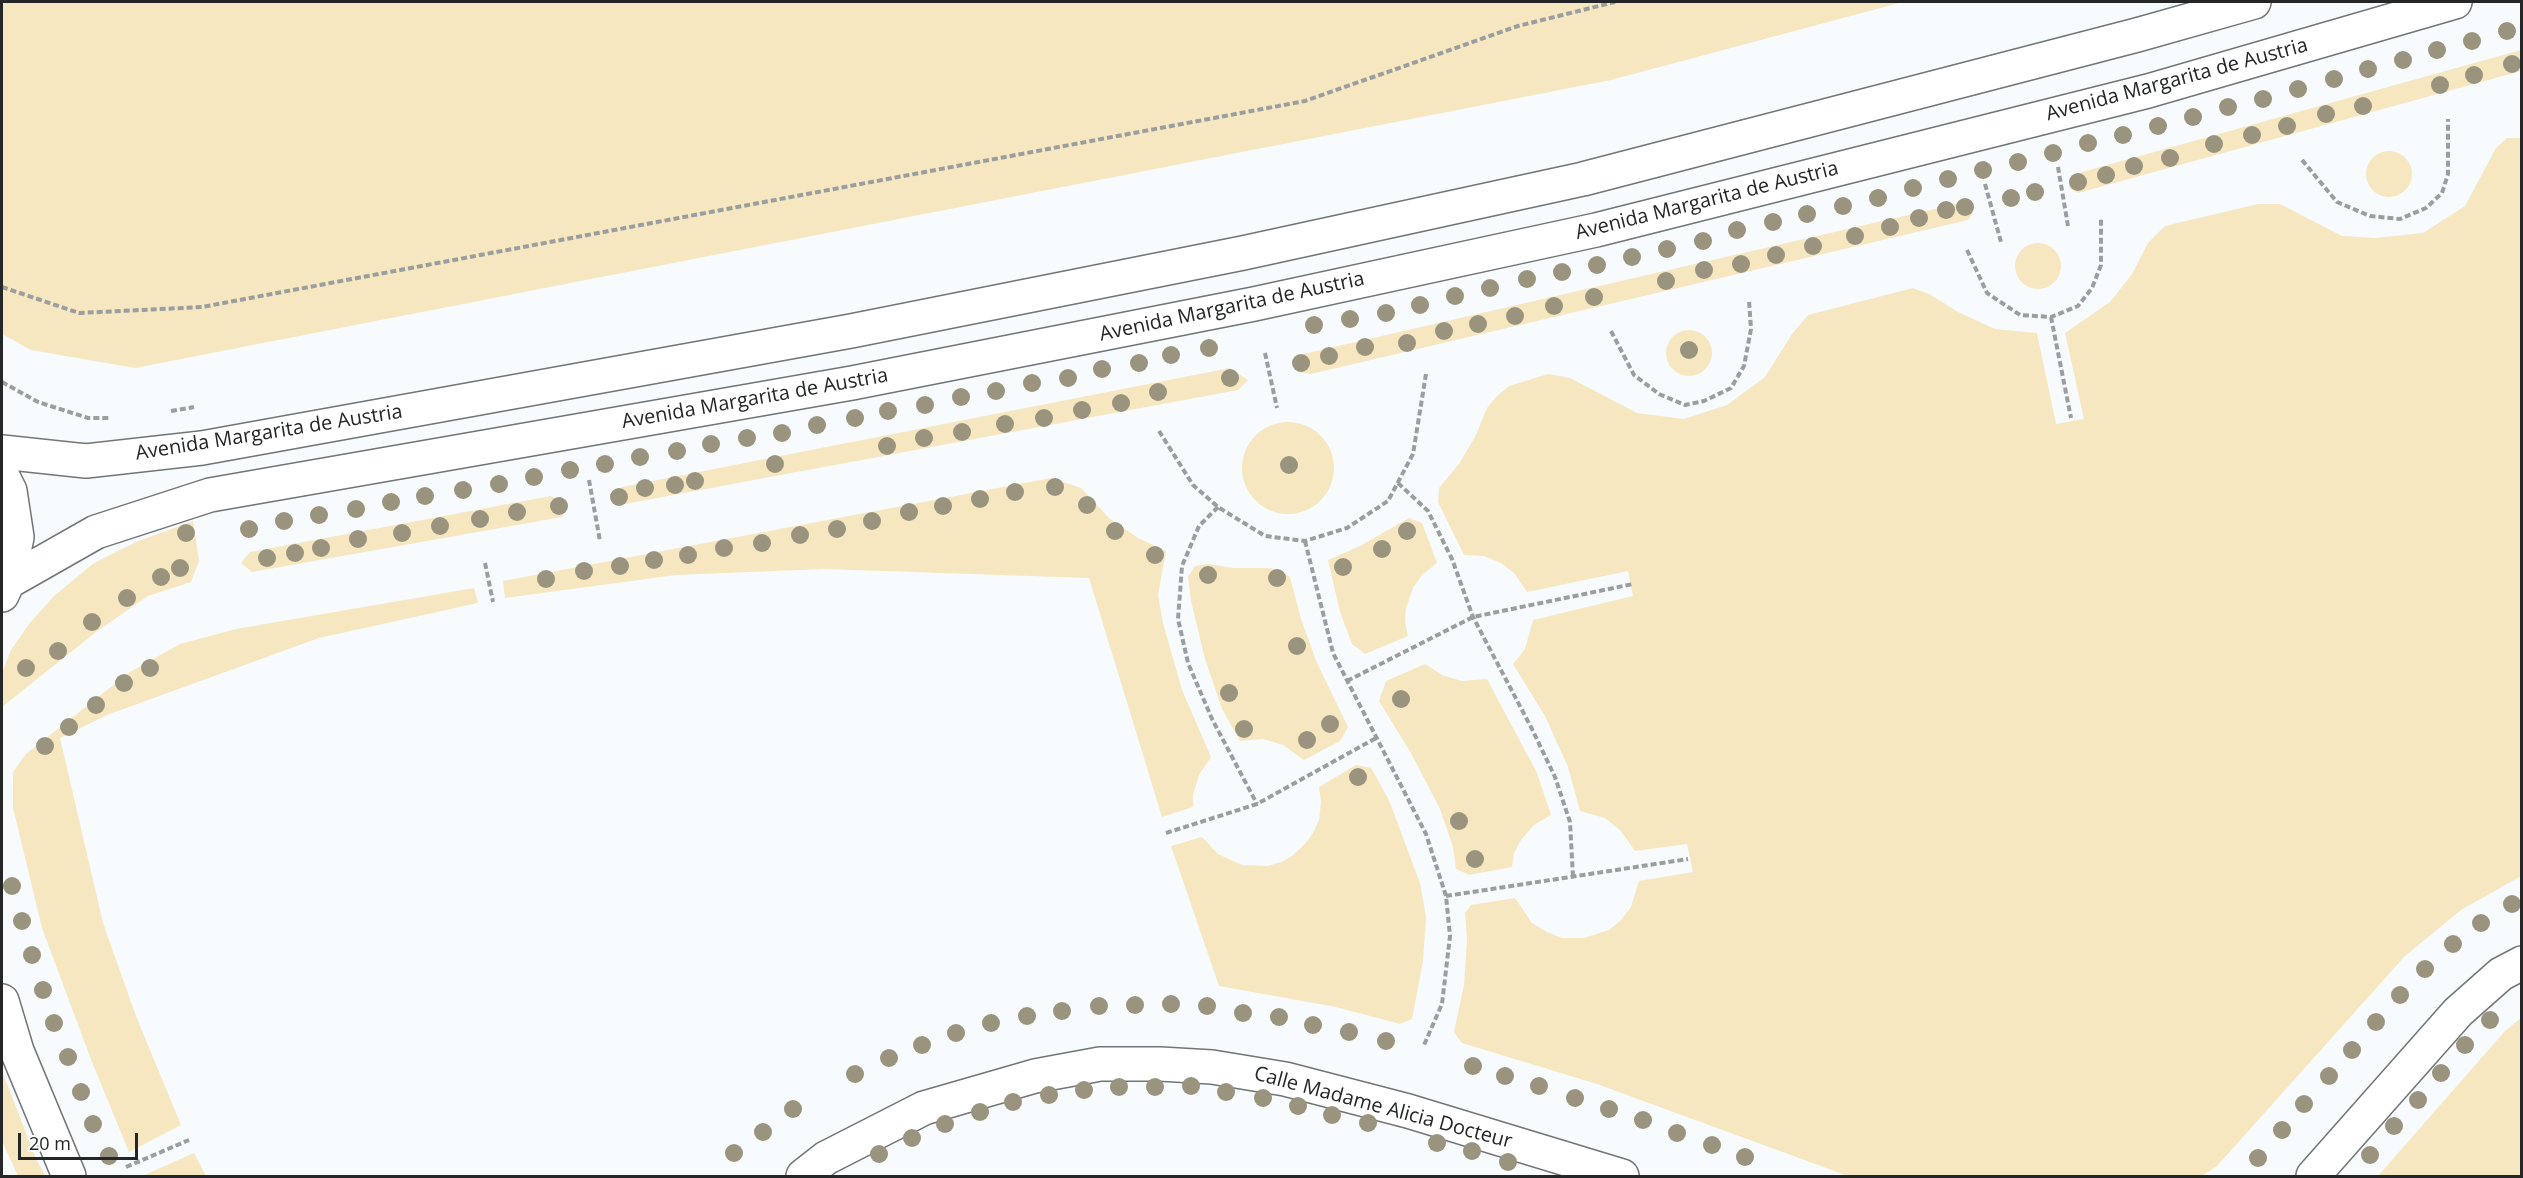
<!DOCTYPE html>
<html>
<head>
<meta charset="utf-8">
<style>
	body { margin:0 }
	#map { position:relative; width:2523px; height:1178px; overflow:hidden; background:#f7fbfd; font-family:"Open Sans",sans-serif }
	canvas { display:block }
	.frame { position:absolute; inset:0; border:3px solid #252627; pointer-events:none }
	.scale { position:absolute; left:18px; top:1133px; width:120px; height:27px; box-sizing:border-box; border:3px solid #252627; border-top:0; padding-left:8px; font-size:18px; line-height:21px; white-space:nowrap; color:#252627; -webkit-text-stroke:4px #fff; paint-order:stroke }
</style>
</head>
<body>
<div id="map">
<canvas width="2523" height="1178"></canvas>
<div class="frame"></div>
<div class="scale">20 m</div>
</div>
<script>
const g = document.querySelector('canvas').getContext('2d');
g.lineJoin = 'round';
function fill(path, color) { g.fillStyle = color; g.fill(path, 'evenodd'); }
const shape = rows => new Path2D(rows.map(r => 'M' + r).join(''));
function stroke(path, color, width, dash) { g.strokeStyle = color; g.lineWidth = width; g.lineCap = dash ? 'butt' : 'round'; g.setLineDash(dash || []); g.stroke(path); }
function label(font, color, halo, rows, align = 'center') {
  g.font = font + ' "Open Sans",sans-serif'; g.lineWidth = 6; g.setLineDash([]); g.textBaseline = 'middle'; g.strokeStyle = halo; g.fillStyle = color; for (const [text, x, y, turn = 0] of rows) {
    g.save(); g.translate(x, y); g.rotate((+turn || 0) * Math.PI / 180); g.textAlign = isNaN(turn) ? turn : align; if (halo) g.strokeText(text, 0, 0); g.fillText(text, 0, 0); g.restore();
  }
}
const green = shape([
	[2,2,1903,2,1611,80,135,368,31,350,2,334],
	[2521,50,2521,71,2078,193,2069,188,2069,181,2082,172],
	[2507,138,2522,138,2521,876,2461,910,2405,956,2217,1166,2202,1176,1848,1176,1597,1084,1462,1043,1454,1032,1464,985,1467,940,1465,913,1471,905,1515,898,1532,923,1547,932,1562,938,1584,938,1609,930,1621,920,1631,907,1639,881,1693,872,1687,844,1635,851,1621,831,1605,818,1580,811,1568,767,1545,716,1513,664,1525,649,1533,620,1633,596,1628,571,1527,592,1514,573,1501,563,1484,556,1464,555,1438,502,1439,488,1459,464,1476,435,1487,408,1497,396,1509,386,1548,374,1570,378,1637,413,1684,419,1727,405,1765,377,1792,334,1808,315,1913,288,1931,295,1958,312,1995,329,2037,333,2056,424,2084,419,2065,333,2110,302,2132,274,2148,243,2165,226,2258,204,2280,204,2342,236,2375,238,2423,233,2465,206,2496,148],
	'2366 174a23 23 0 1 1 46 0a23 23 0 1 1-46 0Z',
	[1965,202,1974,211,1968,220,1311,374,1298,372,1292,364,1299,355],
	'2015 266a23 23 0 1 1 46 0a23 23 0 1 1-46 0Z',
	'1666 353a23 23 0 1 1 46 0a23 23 0 1 1-46 0Z',
	[1230,368,1248,380,1238,390,625,504,616,502,615,498,617,491,622,487],
	'1242 468a46 46 0 1 1 92 0a46 46 0 1 1-92 0Z',
	[1051,478,1081,488,1109,518,1138,538,1166,551,1158,595,1163,623,1182,690,1211,757,1199,775,1193,795,1193,807,1162,817,1089,578,824,569,676,575,505,598,503,581],
	[551,496,566,505,562,517,252,572,241,563,250,552],
	[1409,518,1422,523,1437,563,1422,575,1413,588,1406,608,1405,622,1408,636,1365,654,1352,644,1340,612,1328,560,1360,546],
	[193,521,199,561,191,582,148,596,96,632,2,707,2,673,11,650,29,624,54,596,94,563,136,542],
	[1208,564,1234,568,1268,568,1280,570,1290,577,1301,619,1317,663,1348,727,1340,741,1304,760,1283,745,1263,739,1240,741,1222,709,1205,659,1191,601,1188,577,1195,566],
	[474,588,478,603,319,638,107,715,60,738,103,923,136,1016,181,1125,129,1152,92,1062,42,928,13,808,13,772,26,754,130,672,180,644,236,629],
	[1425,664,1442,675,1462,681,1487,679,1537,773,1551,815,1534,825,1521,840,1514,853,1512,867,1469,875,1456,869,1453,847,1440,809,1412,755,1379,701,1386,681],
	[1356,765,1371,768,1389,800,1420,883,1426,917,1423,961,1412,1019,1400,1024,1336,1007,1219,986,1171,846,1202,837,1218,854,1242,865,1268,866,1281,862,1292,856,1305,844,1313,833,1319,820,1321,802,1319,787],
	[2521,1018,2521,1176,2378,1176,2505,1031],
	[2,1071,35,1156,45,1176,18,1176,2,1141],
	[194,1153,206,1176,142,1176]
]);
const path = shape([
	[2302,160,2337,202,2370,216,2400,219,2426,208,2442,193,2448,174,2448,119],
	[2058,167,2068,226],
	[1985,184,2001,242],
	[1967,250,1987,293,2020,315,2051,317,2078,306,2092,288,2101,265,2101,217],
	[2,287,79,313,202,307,1305,101,1518,26,1615,2],
	[2051,317,2071,418],
	[1611,331,1634,375,1659,394,1685,405,1704,401,1731,388,1744,366,1751,329,1749,300],
	[1265,353,1277,408],
	[2,382,38,402,88,418,110,418],
	[171,411,194,407],
	[1159,431,1193,485,1218,507,1265,536,1305,541,1347,528,1388,501,1413,454,1426,374],
	[589,480,600,541],
	[1398,483,1428,511,1452,559,1473,617,1532,729,1555,777,1570,822,1573,877],
	[1218,507,1199,526,1182,566,1178,619,1188,663,1212,719,1257,804],
	[1305,541,1333,653,1426,834,1446,896,1450,936,1442,1004,1424,1045],
	[485,563,493,602],
	[1347,681,1473,617,1633,584],
	[1166,833,1257,804,1376,738],
	[1446,896,1688,859],
	[126,1167,189,1140]
]);
const minor = shape([
	[2,452,86,461,202,448,851,331,1243,253,1583,179,2137,35,2254,2],
	[2,475,10,491,17,537,8,582,2,595],
	[8,582,96,532,210,495,852,383,1254,304,1596,230,2148,91,2455,2],
	[2,1001,17,1051,69,1176],
	[803,1176,826,1158,924,1108,1035,1076,1100,1064,1160,1064,1212,1067,1285,1079,1408,1111,1622,1176],
	[2313,1176,2458,1012,2501,974,2522,963]
]);
const trees = [
	[2507,31],
	[2472,41],
	[2437,50],
	[2403,60],
	[2512,64],
	[2368,69],
	[2474,75],
	[2334,79],
	[2440,85],
	[2298,89],
	[2263,99],
	[2363,106],
	[2228,107],
	[2326,114],
	[2193,117],
	[2158,126],
	[2287,126],
	[2123,135],
	[2252,135],
	[2088,143],
	[2214,144],
	[2053,153],
	[2170,158],
	[2018,162],
	[2134,166],
	[1983,170],
	[2106,175],
	[1948,179],
	[2078,182],
	[1913,188],
	[2035,192],
	[1878,198],
	[2011,198],
	[1843,206],
	[1965,207],
	[1946,210],
	[1807,214],
	[1919,218],
	[1773,222],
	[1890,227],
	[1737,230],
	[1855,236],
	[1703,241],
	[1813,246],
	[1667,249],
	[1776,255],
	[1632,257],
	[1741,264],
	[1597,265],
	[1704,270],
	[1562,272],
	[1527,279],
	[1666,281],
	[1490,288],
	[1455,296],
	[1594,297],
	[1420,305],
	[1554,306],
	[1386,313],
	[1515,316],
	[1350,319],
	[1478,324],
	[1314,325],
	[1444,331],
	[1407,343],
	[1365,347],
	[1209,348],
	[1689,350],
	[1171,355],
	[1329,356],
	[1139,363],
	[1301,363],
	[1102,369],
	[1068,378],
	[1230,378],
	[1032,383],
	[996,391],
	[1158,392],
	[961,397],
	[1121,403],
	[925,405],
	[1082,410],
	[888,411],
	[855,418],
	[1044,418],
	[1005,424],
	[817,425],
	[962,432],
	[782,433],
	[747,438],
	[924,438],
	[711,444],
	[887,446],
	[677,451],
	[640,457],
	[605,464],
	[775,464],
	[1289,465],
	[570,470],
	[534,477],
	[695,481],
	[499,484],
	[675,485],
	[1055,487],
	[645,488],
	[463,490],
	[1015,492],
	[425,496],
	[619,497],
	[980,499],
	[391,502],
	[1087,505],
	[559,506],
	[943,506],
	[356,509],
	[517,512],
	[909,512],
	[319,515],
	[480,519],
	[284,521],
	[872,521],
	[440,526],
	[249,529],
	[837,529],
	[1115,531],
	[1407,531],
	[186,533],
	[402,533],
	[800,535],
	[358,539],
	[762,543],
	[321,548],
	[724,548],
	[1382,549],
	[295,553],
	[688,555],
	[1155,555],
	[267,558],
	[654,560],
	[620,566],
	[1343,567],
	[180,568],
	[584,571],
	[1208,575],
	[161,577],
	[1277,578],
	[546,579],
	[127,598],
	[92,622],
	[1297,646],
	[58,651],
	[26,668],
	[150,668],
	[124,683],
	[1229,693],
	[1401,699],
	[96,705],
	[1330,724],
	[69,727],
	[1244,729],
	[1307,740],
	[45,746],
	[1358,777],
	[1459,821],
	[1475,859],
	[12,886],
	[2512,904],
	[22,921],
	[2481,923],
	[2453,944],
	[32,955],
	[2425,969],
	[43,990],
	[2400,995],
	[1171,1004],
	[1135,1005],
	[1099,1006],
	[1207,1006],
	[1062,1011],
	[1243,1013],
	[1027,1016],
	[1279,1017],
	[2490,1020],
	[2376,1022],
	[54,1023],
	[991,1023],
	[1313,1025],
	[1349,1032],
	[956,1033],
	[1386,1041],
	[922,1045],
	[2465,1045],
	[2352,1050],
	[68,1057],
	[889,1058],
	[1473,1066],
	[2441,1073],
	[855,1074],
	[1505,1076],
	[2329,1076],
	[1191,1086],
	[1539,1086],
	[1119,1087],
	[1155,1087],
	[1084,1090],
	[81,1092],
	[1226,1092],
	[1049,1095],
	[1263,1098],
	[1575,1098],
	[2418,1100],
	[1013,1102],
	[2304,1104],
	[1298,1106],
	[793,1109],
	[1609,1109],
	[980,1112],
	[1332,1115],
	[1643,1120],
	[1368,1123],
	[93,1124],
	[945,1124],
	[2394,1126],
	[2282,1130],
	[763,1132],
	[1677,1133],
	[912,1138],
	[1437,1143],
	[1712,1145],
	[1472,1151],
	[734,1153],
	[879,1154],
	[2370,1155],
	[109,1156],
	[1745,1157],
	[2258,1158],
	[1508,1162]
];
const streetNames = [
	["Avenida Margarita de Austria",2177,80,-15],
	["Avenida Margarita de Austria",1707,201,-14],
	["Avenida Margarita de Austria",1232,307,-12],
	["Avenida Margarita de Austria",755,399,-10],
	["Avenida Margarita de Austria",269,433,-9],
	["Calle Madame Alicia Docteur",1383,1108,15]
];
fill(green, '#f6e7c1');
stroke(minor, '#717577', 36);
stroke(path, '#9b9e9f', 4, [6, 3]);
stroke(minor, '#fff', 33);
g.fillStyle = '#9a947e';
for (const [x, y] of trees) { g.beginPath(); g.arc(x, y, 9, 0, 2 * Math.PI); g.fill(); }
label('20px', '#252627', '#fff', streetNames);
</script>
</body>
</html>
